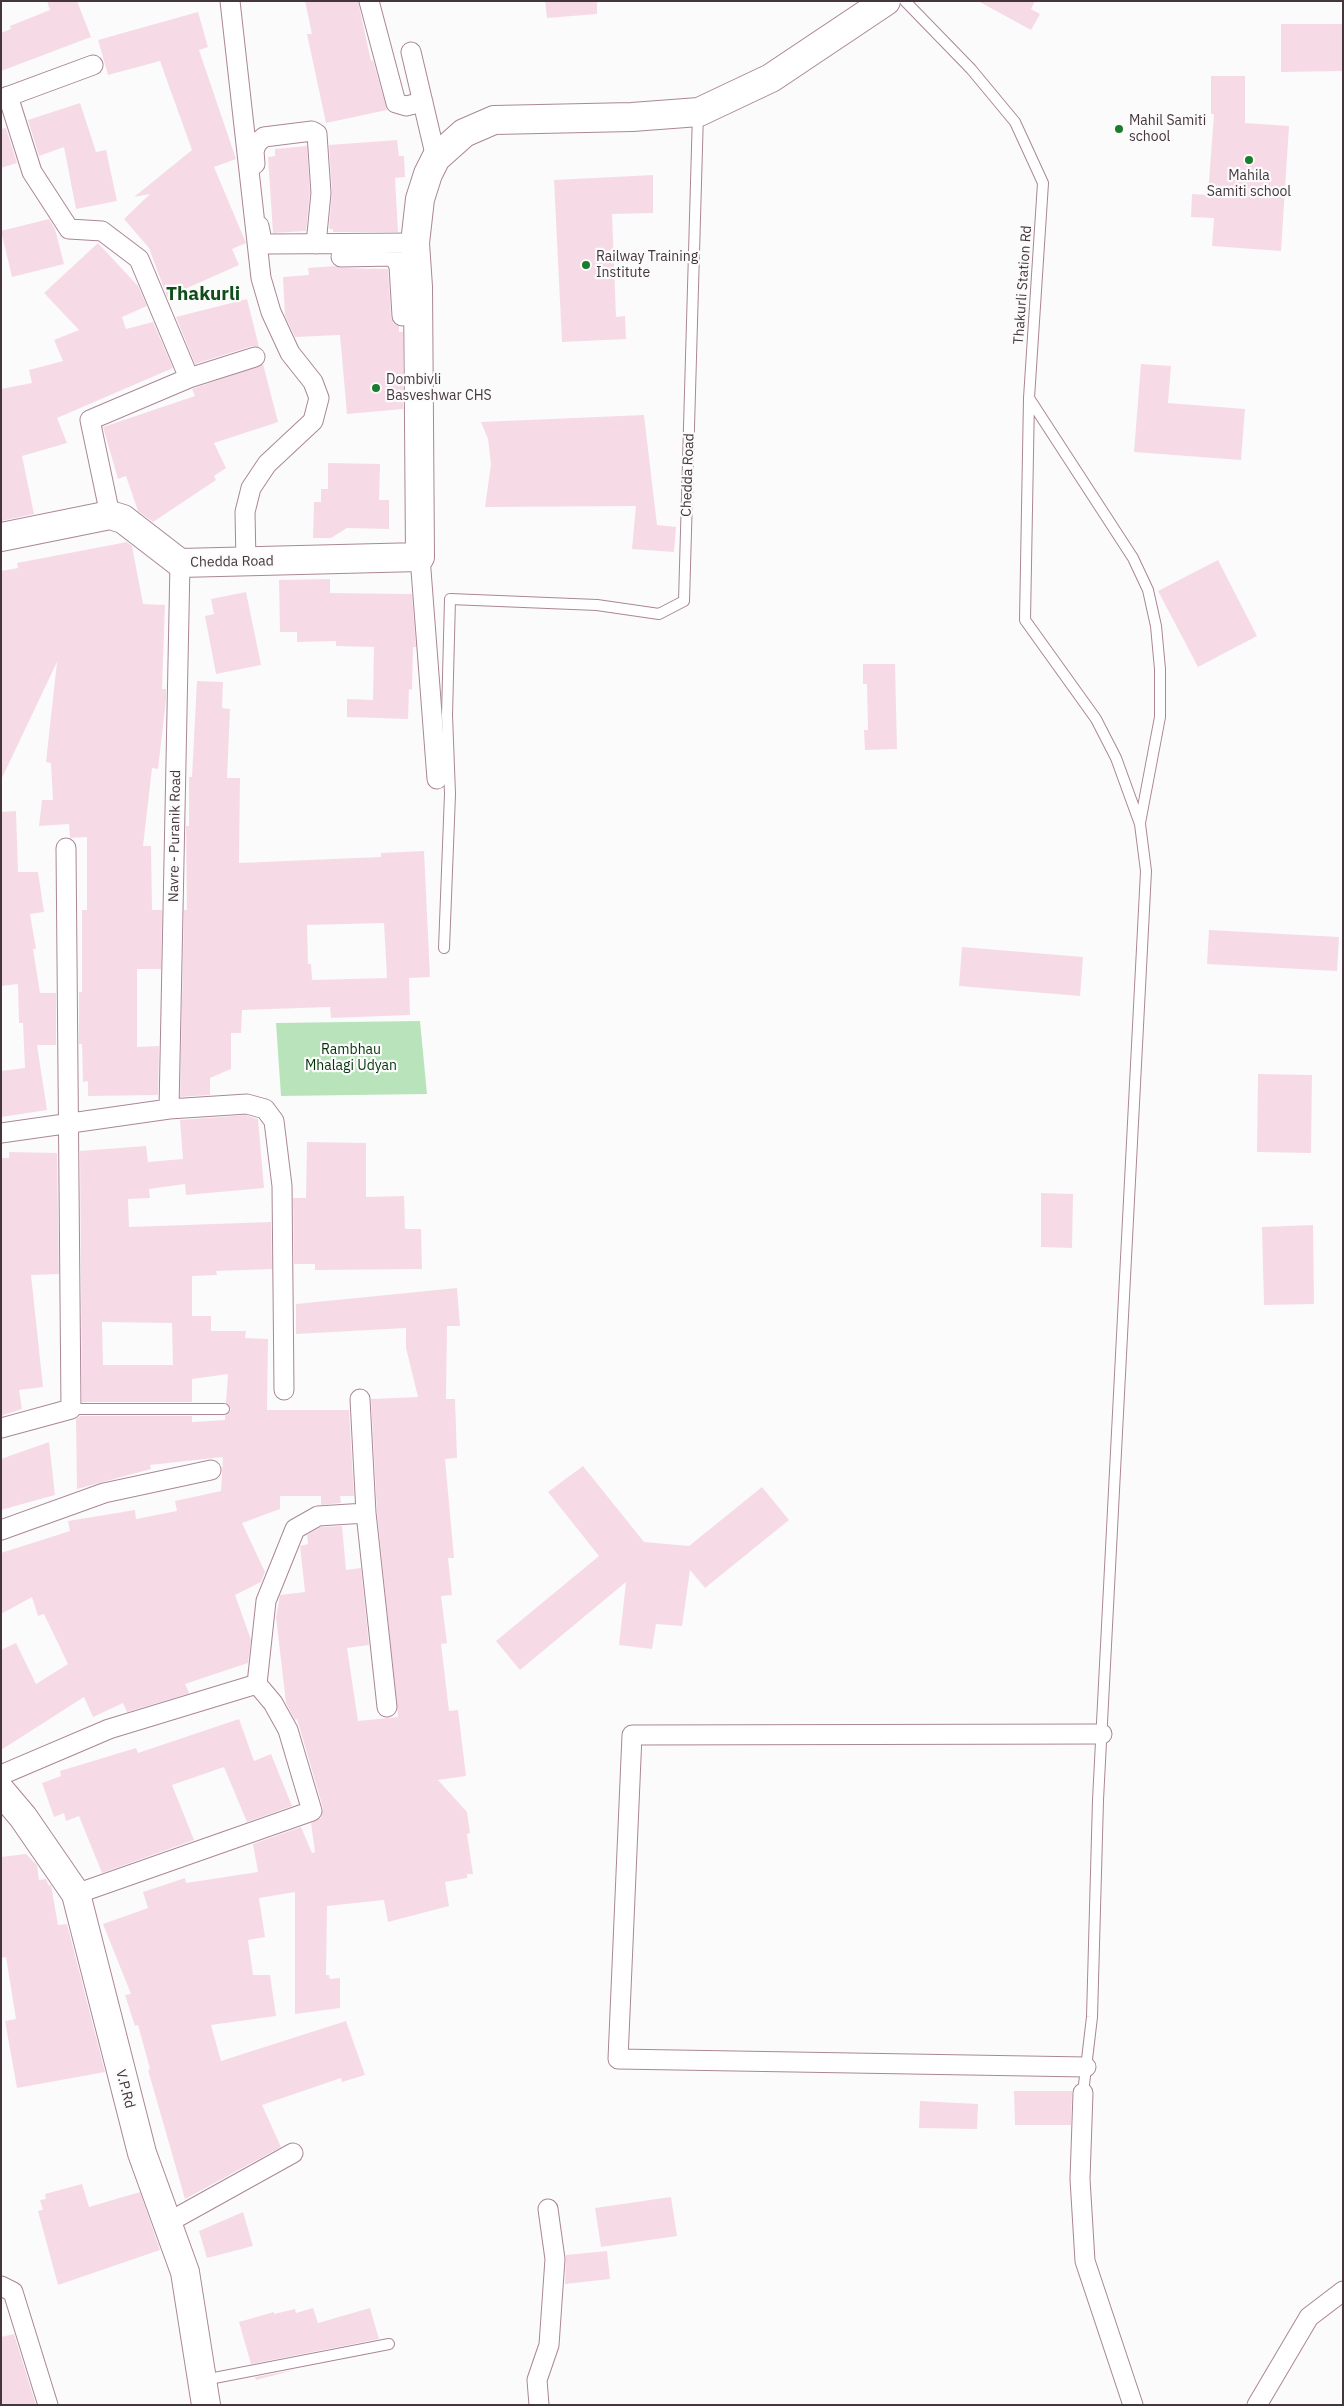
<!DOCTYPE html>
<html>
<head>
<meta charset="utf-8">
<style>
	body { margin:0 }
	#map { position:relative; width:1344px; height:2406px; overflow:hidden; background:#fbfbfb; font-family:"IBM Plex Sans",sans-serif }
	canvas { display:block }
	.frame { position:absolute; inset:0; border:2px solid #45363d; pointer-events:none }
</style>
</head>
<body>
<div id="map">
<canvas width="1344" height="2406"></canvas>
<div class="frame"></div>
</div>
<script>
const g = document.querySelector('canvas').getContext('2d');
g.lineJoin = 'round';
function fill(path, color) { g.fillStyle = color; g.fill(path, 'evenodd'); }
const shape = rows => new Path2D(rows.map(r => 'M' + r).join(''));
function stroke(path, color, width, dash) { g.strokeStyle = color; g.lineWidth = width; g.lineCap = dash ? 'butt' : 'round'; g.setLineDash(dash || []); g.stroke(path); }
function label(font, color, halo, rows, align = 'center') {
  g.font = font + ' "IBM Plex Sans",sans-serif'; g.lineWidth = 4.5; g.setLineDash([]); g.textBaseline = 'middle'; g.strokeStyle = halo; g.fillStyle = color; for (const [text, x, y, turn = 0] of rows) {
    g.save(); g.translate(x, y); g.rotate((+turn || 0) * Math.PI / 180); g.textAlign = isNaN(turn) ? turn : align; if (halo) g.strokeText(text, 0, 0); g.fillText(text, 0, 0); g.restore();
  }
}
const green = shape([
	[420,1021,427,1094,281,1096,276,1023]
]);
const building = shape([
	[47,1,77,1,91,37,1,71,1,33,11,29,10,26,50,10],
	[305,1,358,1,371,61,373,60,387,110,326,123,307,34,312,34],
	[545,1,597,1,597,14,547,18],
	[978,1,1035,1,1031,9,1040,14,1031,30],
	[198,12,208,47,199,50,236,159,214,167,246,243,232,249,239,265,167,297,149,248,124,219,150,194,134,197,192,150,160,61,108,75,98,40],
	[1281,24,1343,24,1343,71,1281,72],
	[1211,76,1245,76,1245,123,1289,126,1281,251,1212,246,1214,218,1191,217,1192,194,1208,195,1214,114,1211,114],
	[80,103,96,152,106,150,117,201,76,209,64,147,39,156,28,120],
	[6,128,17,163,1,168,1,129],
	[397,140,399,156,404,156,405,177,395,178,398,232,333,232,333,229,329,229,332,192,329,145],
	[307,146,310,193,306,231,273,233,268,157,275,156,275,149],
	[653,175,653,213,612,214,616,317,625,316,626,339,562,342,554,180],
	[49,219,55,229,64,264,12,277,1,231],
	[98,243,138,286,147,306,122,317,126,329,153,322,173,368,57,418,67,443,22,456,34,514,1,521,1,389,32,383,29,370,63,361,54,340,79,330,44,293],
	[335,266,341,268,388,269,391,317,393,323,399,326,399,332,403,332,403,409,347,414,340,335,295,337,285,316,283,277,309,275,308,268],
	[247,299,259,347,252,346,195,364,176,317],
	[263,364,278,422,214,443,226,468,214,476,216,480,153,522,138,511,126,476,118,479,103,427,195,396,192,389],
	[1141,364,1171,366,1168,403,1245,409,1241,460,1134,452],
	[644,415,657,525,676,527,674,552,632,549,636,506,485,507,491,464,488,439,481,422],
	[328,463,380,464,379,500,389,500,389,529,347,528,331,538,313,538,314,502,321,502,321,489,328,489],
	[127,542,132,546,143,604,165,605,162,689,166,689,166,700,158,769,152,768,143,846,151,846,152,910,162,910,161,969,137,969,137,1047,159,1046,158,1095,88,1096,88,1081,83,1082,82,1044,79,1044,79,992,82,992,82,910,87,910,87,837,70,838,69,824,39,826,42,800,53,800,51,763,46,762,57,662,1,780,1,571,18,568,17,563],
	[1218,560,1257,636,1198,667,1158,591],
	[330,579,330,593,412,594,416,647,413,647,412,690,409,689,408,719,347,717,347,699,373,700,374,647,336,646,336,641,297,642,297,632,280,632,279,580],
	[246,592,261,665,216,674,205,616,214,614,211,599],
	[863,664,895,664,897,749,865,750,864,730,868,730,867,684,863,684],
	[197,681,223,682,222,708,230,709,227,778,240,778,239,863,381,857,381,853,424,851,430,977,409,978,410,1015,331,1018,330,1007,242,1010,241,1033,231,1033,231,1069,210,1078,210,1095,180,1097,184,910,187,910,186,826,189,826,189,777,192,777],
	[384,923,387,978,312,980,311,964,308,964,307,925],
	[16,811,18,872,38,872,44,912,30,914,36,949,33,949,40,993,56,993,56,1045,37,1045,47,1110,1,1117,1,1071,25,1068,23,1023,19,1023,18,984,1,986,1,812],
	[1209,930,1339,937,1337,971,1207,964],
	[962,947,1083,957,1080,996,959,986],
	[1258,1074,1312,1075,1311,1153,1257,1152],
	[246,1115,258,1119,264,1188,186,1195,185,1184,149,1189,150,1198,128,1199,129,1227,271,1222,272,1269,216,1271,217,1275,192,1276,192,1316,211,1316,211,1331,246,1331,245,1338,268,1339,267,1410,349,1410,354,1496,340,1496,341,1503,321,1505,321,1496,280,1496,280,1509,242,1523,265,1572,261,1582,235,1595,251,1640,248,1663,185,1684,189,1693,187,1694,127,1712,123,1703,93,1717,84,1697,1,1750,1,1650,16,1643,36,1684,68,1664,44,1614,38,1616,32,1597,1,1614,1,1553,70,1531,68,1521,135,1510,136,1519,177,1511,175,1501,221,1491,223,1457,150,1465,151,1469,77,1489,76,1419,80,1416,192,1416,192,1422,225,1420,225,1416,231,1409,226,1403,228,1374,192,1379,192,1402,82,1402,80,1151,146,1146,148,1162,183,1159,180,1120],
	[102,1322,172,1323,173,1365,103,1365],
	[307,1142,366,1143,366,1197,404,1196,405,1229,421,1229,422,1269,315,1270,315,1264,294,1264,293,1198,306,1198],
	[9,1152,57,1153,59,1274,31,1275,43,1387,19,1390,22,1409,1,1416,1,1158,9,1158],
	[1041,1193,1073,1194,1072,1248,1041,1247],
	[1313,1225,1314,1304,1264,1305,1262,1227],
	[457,1288,460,1326,447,1326,446,1399,455,1399,457,1458,445,1459,454,1558,448,1558,452,1595,441,1596,447,1643,441,1644,449,1711,458,1710,466,1776,438,1780,467,1812,470,1833,467,1834,473,1874,467,1874,467,1878,445,1882,449,1906,388,1922,384,1900,327,1906,326,1975,329,1975,330,1979,340,1978,340,2008,295,2014,295,1892,259,1898,265,1937,248,1940,253,1975,270,1975,276,2016,211,2025,221,2061,346,2021,365,2075,342,2082,341,2078,262,2105,281,2147,185,2199,148,2070,150,2069,138,2025,135,2026,125,1995,131,1994,103,1924,148,1908,143,1892,185,1878,186,1883,258,1872,253,1844,301,1827,312,1853,315,1852,311,1823,321,1818,323,1808,297,1719,295,1720,286,1703,276,1617,280,1595,305,1592,300,1546,308,1544,307,1535,321,1527,342,1526,346,1570,361,1568,369,1645,347,1648,358,1721,398,1717,377,1512,371,1399,418,1397,406,1348,406,1328,296,1334,296,1304],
	[49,1442,55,1495,1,1510,1,1459],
	[583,1466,644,1542,689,1546,762,1487,789,1520,705,1588,690,1570,682,1626,656,1624,652,1649,619,1645,626,1582,520,1670,496,1641,599,1556,548,1492],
	[239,1719,254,1761,271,1754,292,1806,247,1822,224,1767,172,1785,194,1840,102,1873,79,1816,66,1821,64,1813,54,1817,42,1783,61,1776,60,1771,136,1748,138,1753],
	[26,1854,37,1865,39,1880,46,1879,49,1886,51,1885,58,1925,67,1924,105,2072,17,2088,5,2021,16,2019,6,1957,1,1958,1,1857],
	[1014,2091,1072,2091,1071,2125,1015,2125],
	[920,2101,978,2104,977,2129,919,2128],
	[82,2184,89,2207,140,2192,160,2250,58,2285,38,2211,43,2210,40,2200,46,2199,45,2194],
	[671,2197,677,2236,601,2247,595,2208],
	[243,2212,253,2246,207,2258,199,2231],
	[607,2251,610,2279,565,2284,566,2255],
	[313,2308,318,2323,370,2308,379,2339,251,2364,239,2322,274,2312,274,2314,295,2309,296,2313],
	[14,2334,36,2405,1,2405,1,2337],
	[294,2370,256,2380,255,2377]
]);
const lane = shape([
	[905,1,971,69,1015,122,1043,183,1029,398,1025,620,1096,719,1116,758,1140,824,1146,871,1098,1800,1092,2017,1083,2093],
	[1029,398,1133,558,1148,590,1156,626,1160,669,1160,717,1140,823],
	[444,948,450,794,447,715,450,599,597,605,659,614,684,601,698,113],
	[71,1409,224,1409],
	[204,2380,389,2344]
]);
const street = shape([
	[230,1,261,278,271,312,290,353,313,382,319,398,313,421,267,464,251,488,245,512,246,562],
	[369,1,396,103,406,106,423,102],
	[411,52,436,158],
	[8,96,32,172,69,229,102,231,139,259,189,378,90,420,110,515],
	[1,99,93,65],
	[255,164,254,151,257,143,264,137,312,131,317,134,321,193,316,244],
	[259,226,262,241,268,244,415,243],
	[341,257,394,256,399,266,402,316],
	[189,378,255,357],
	[420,557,437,779],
	[169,1109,180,563],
	[1,1133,169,1109,247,1104,265,1109,274,1121,282,1186,284,1390],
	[360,1399,366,1513,387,1707],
	[1,1428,71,1409,66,848],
	[1,1530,104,1493,211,1470],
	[1,1775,109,1729,257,1684,266,1601,295,1529,318,1516,366,1513],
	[76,1894,312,1811,288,1730,273,1703,257,1684],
	[1086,2067,618,2059,632,1735,1102,1734],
	[1083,2093,1080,2179,1085,2261,1133,2405],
	[167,2223,293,2153],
	[1,2286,13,2292,48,2405],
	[539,2405,537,2380,549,2345,555,2259,548,2209],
	[1257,2405,1309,2317,1343,2291]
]);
const secondary = shape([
	[1,537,110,515,123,519,180,563,420,557,418,287,415,243,420,199,428,174,436,158,464,133,494,120,632,117,699,112,771,78,886,1],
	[1,1791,23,1817,76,1894,142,2153,185,2272,206,2405]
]);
const markers = [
	[1119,129,5,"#1b7c2d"],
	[1249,160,5,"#1b7c2d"],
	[586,265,5,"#1b7c2d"],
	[376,388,5,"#1b7c2d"]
];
const poiNames = [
	["Mahil Samiti",1129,121],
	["school",1129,137],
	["Mahila",1249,176,"center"],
	["Samiti school",1249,192,"center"],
	["Railway Training",596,257],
	["Institute",596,273],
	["Dombivli",386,380],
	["Basveshwar CHS",386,396]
];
const streetNames = [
	["Thakurli Station Rd",1023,285,-86],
	["Chedda Road",688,475,-88],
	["Chedda Road",232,562,-1],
	["Navre - Puranik Road",175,836,-89],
	["V.P.Rd",125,2089,75]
];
const parkNames = [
	["Rambhau",351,1050],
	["Mhalagi Udyan",351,1066]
];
const districtNames = [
	["Thakurli",203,295]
];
fill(green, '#b9e4bb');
fill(building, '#f6dbe7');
stroke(lane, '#ab8697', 12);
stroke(street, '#ab8697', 21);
stroke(secondary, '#ab8697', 30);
stroke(lane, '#fff', 10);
stroke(street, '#fff', 19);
stroke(secondary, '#fff', 28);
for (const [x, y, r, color] of markers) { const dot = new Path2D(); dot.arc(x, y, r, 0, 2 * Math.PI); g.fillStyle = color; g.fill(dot); stroke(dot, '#fbfbfb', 2); }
label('14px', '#45363d', '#fbfbfb', poiNames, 'left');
label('14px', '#45363d', '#fbfbfb', streetNames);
label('14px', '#003508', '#fbfbfb', parkNames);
label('bold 19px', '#114c1b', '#fbfbfb', districtNames);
</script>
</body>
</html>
